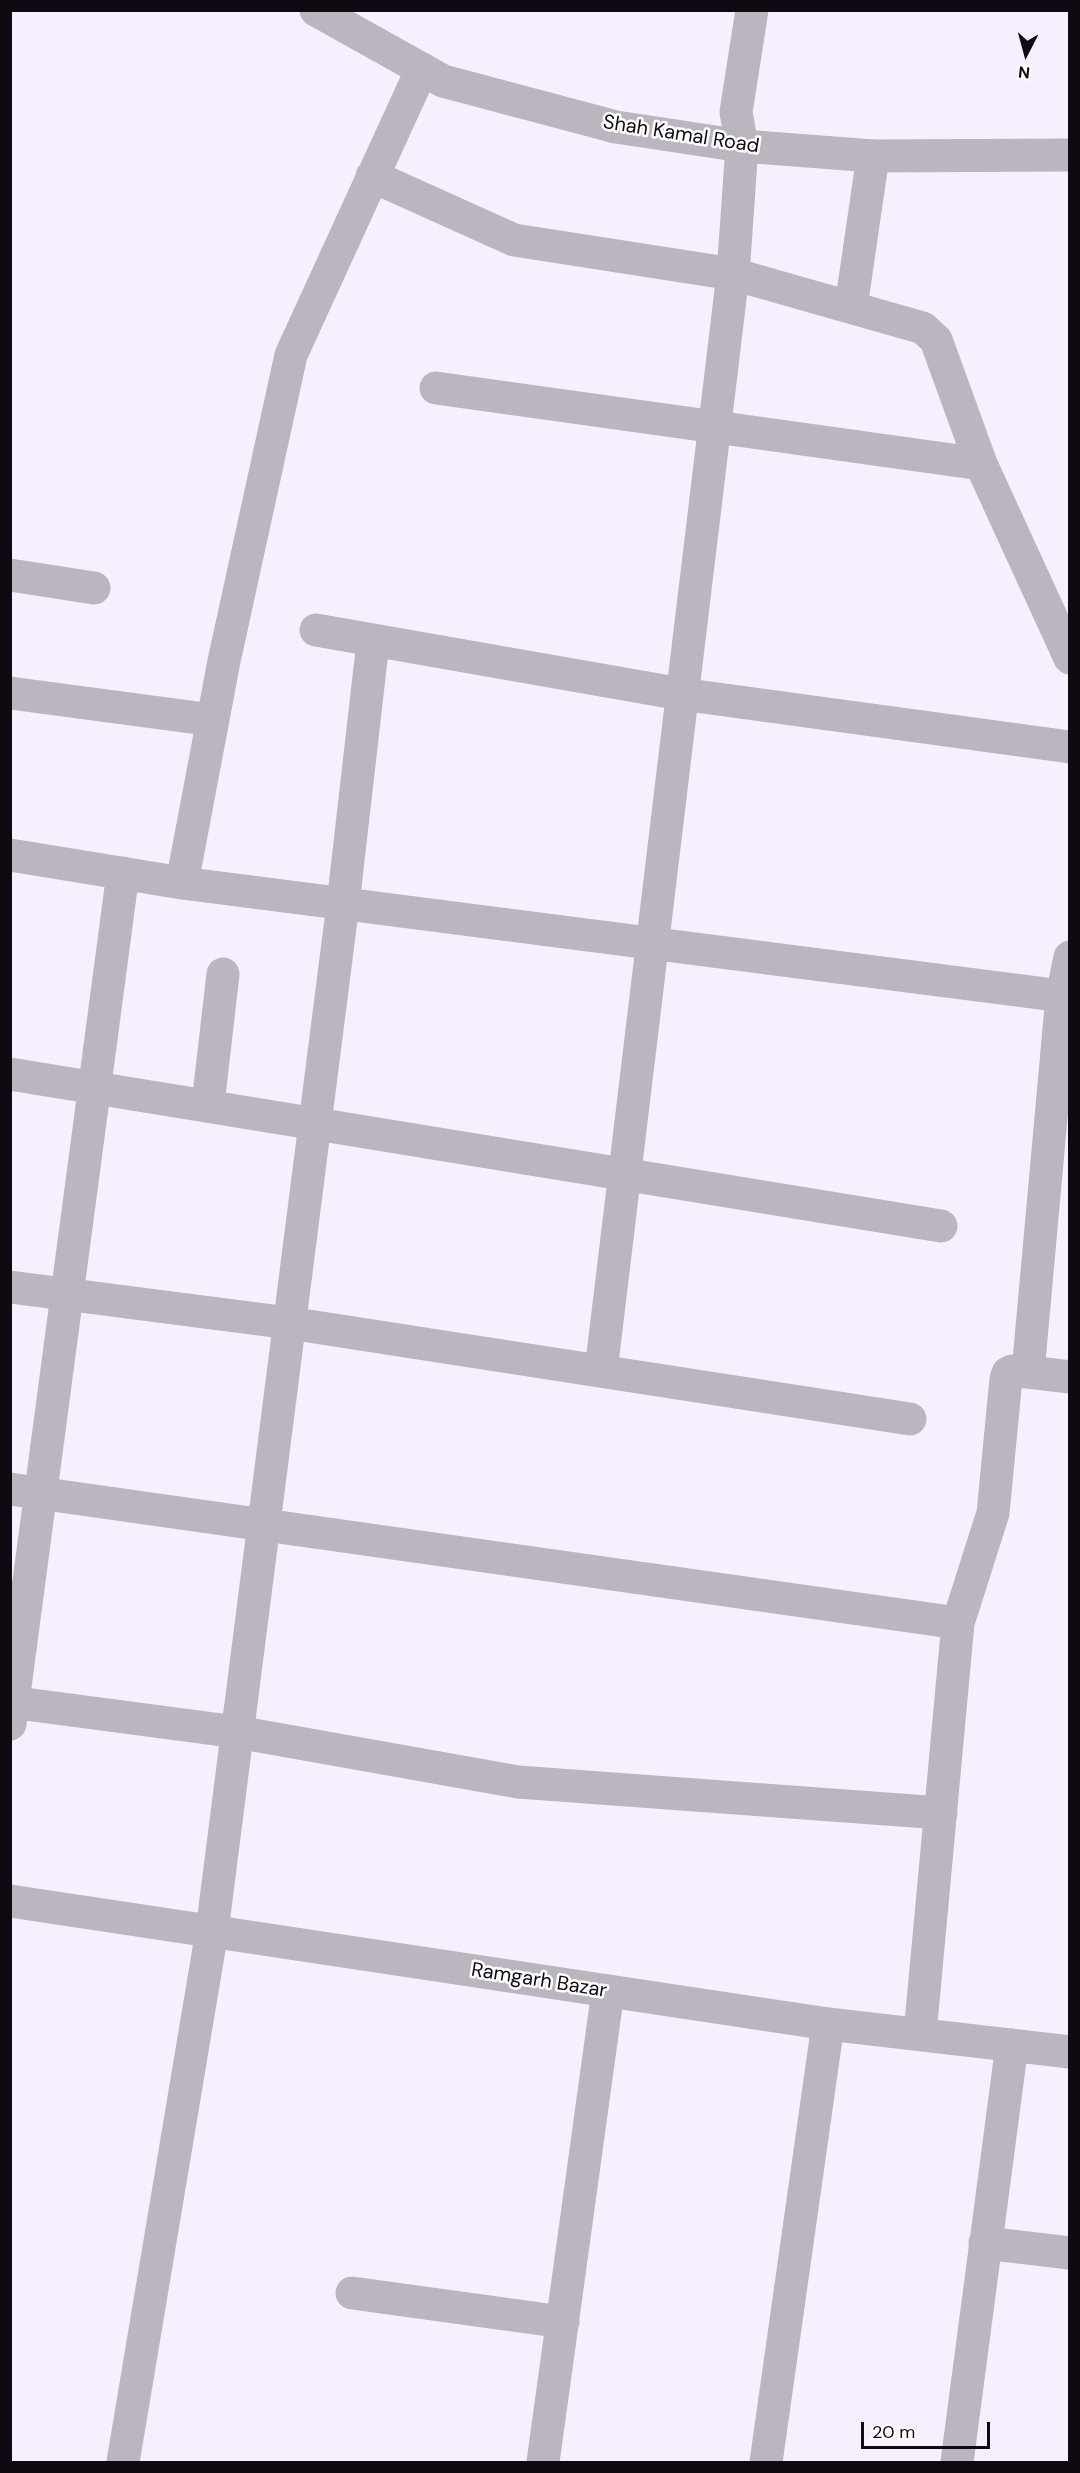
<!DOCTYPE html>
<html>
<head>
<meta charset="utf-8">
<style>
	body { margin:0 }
	#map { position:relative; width:1080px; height:2473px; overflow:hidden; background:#f8effe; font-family:"DM Sans",sans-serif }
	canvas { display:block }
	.frame { position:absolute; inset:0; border:12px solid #0f0a12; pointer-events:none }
	.north { position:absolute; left:996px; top:24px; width:60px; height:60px; -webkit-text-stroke:4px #fff; paint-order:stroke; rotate:186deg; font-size:16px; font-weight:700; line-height:24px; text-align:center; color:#0f0a12 }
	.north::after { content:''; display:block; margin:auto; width:21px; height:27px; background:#0f0a12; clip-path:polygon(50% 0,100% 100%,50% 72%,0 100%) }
	.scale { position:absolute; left:861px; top:2422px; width:129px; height:27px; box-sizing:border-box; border:3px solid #0f0a12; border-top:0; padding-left:8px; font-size:18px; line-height:21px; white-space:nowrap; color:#0f0a12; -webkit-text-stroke:4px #fff; paint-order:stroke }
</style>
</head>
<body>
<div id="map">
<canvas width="1080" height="2473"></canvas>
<div class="frame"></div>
<div class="north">N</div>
<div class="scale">20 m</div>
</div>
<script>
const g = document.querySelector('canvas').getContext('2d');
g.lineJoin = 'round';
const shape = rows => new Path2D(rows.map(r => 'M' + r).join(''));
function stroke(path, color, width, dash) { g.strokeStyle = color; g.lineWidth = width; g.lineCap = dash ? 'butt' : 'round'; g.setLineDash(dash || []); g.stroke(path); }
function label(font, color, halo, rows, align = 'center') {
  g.font = font + ' "DM Sans",sans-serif'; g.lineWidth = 5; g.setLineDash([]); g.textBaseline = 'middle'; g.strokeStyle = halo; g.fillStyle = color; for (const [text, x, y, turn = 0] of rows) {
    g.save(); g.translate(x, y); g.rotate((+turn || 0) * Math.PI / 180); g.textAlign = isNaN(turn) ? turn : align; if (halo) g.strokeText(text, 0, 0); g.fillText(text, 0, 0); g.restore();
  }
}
const minor = shape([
	[372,176,514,240,733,274,923,328,936,340,981,464,1070,658],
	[851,307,873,156],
	[436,388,981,464],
	[10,575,94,588],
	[316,630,681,694,1070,747],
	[10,693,213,720],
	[10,855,182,883,1070,997],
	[182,883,224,661,291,355,422,69],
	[10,1074,941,1226],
	[208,1104,223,974],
	[10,1287,289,1323,910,1419],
	[601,1371,733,274,742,146,736,112,752,10],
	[1028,1372,1070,1377],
	[10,1489,958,1623],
	[10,1702,237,1732,518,1782,941,1813],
	[10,1724,123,873],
	[920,2034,958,1623,993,1513,1006,1379,1008,1373,1012,1371,1028,1372,1062,996,1070,957],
	[985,2243,1070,2253],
	[352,2293,563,2322],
	[123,2462,212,1931,343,904,373,642],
	[543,2462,608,1991],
	[766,2462,828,2024],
	[957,2462,1012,2045]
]);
const tertiary = shape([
	[316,10,443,81,616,127,742,146,873,156,1070,155],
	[10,1901,828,2024,1070,2052]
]);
const streetNames = [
	["Shah Kamal Road",681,135,9],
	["Ramgarh Bazar",539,1981,9]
];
stroke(minor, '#bbb5c0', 33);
stroke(tertiary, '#bbb5c0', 33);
label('20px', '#0f0a12', '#fff', streetNames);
</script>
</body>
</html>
